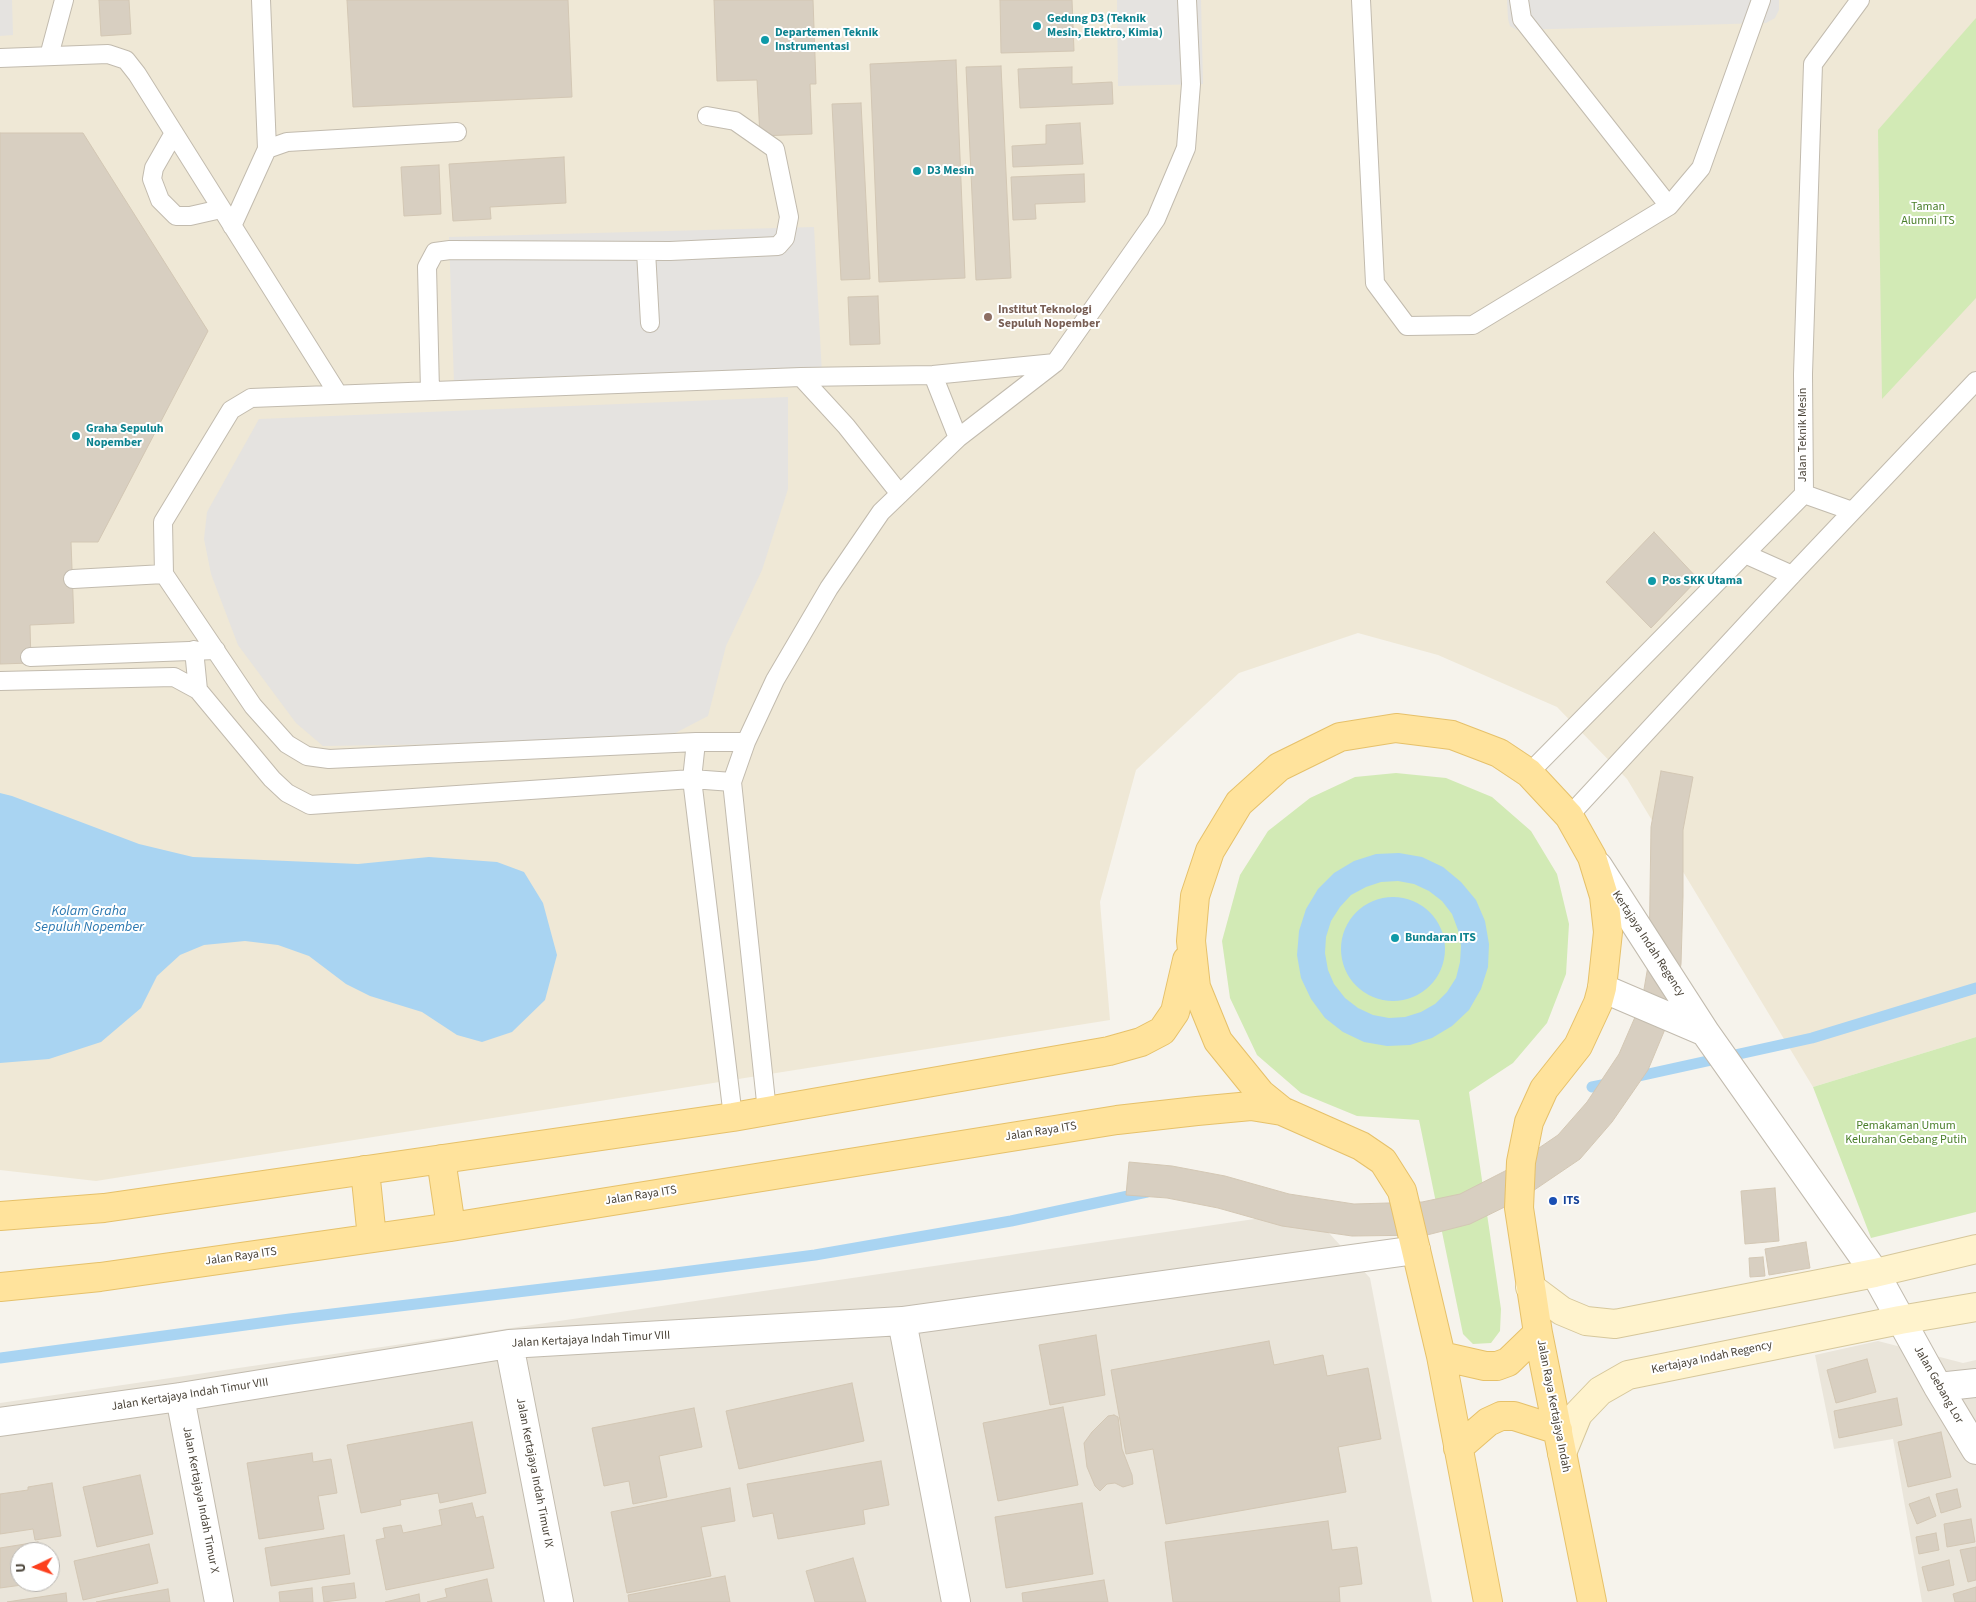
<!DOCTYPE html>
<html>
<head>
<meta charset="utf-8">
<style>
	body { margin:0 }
	#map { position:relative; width:1976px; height:1602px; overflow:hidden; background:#f6f3ec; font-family:"Source Sans 3",sans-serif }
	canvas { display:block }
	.north { position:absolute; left:10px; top:1542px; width:50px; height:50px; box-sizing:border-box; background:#fff; border:1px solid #b7b4b0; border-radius:50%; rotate:267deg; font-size:14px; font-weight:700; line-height:20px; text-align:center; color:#4b4439 }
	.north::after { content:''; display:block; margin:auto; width:18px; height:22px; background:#fc3f1d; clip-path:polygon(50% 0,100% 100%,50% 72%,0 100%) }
</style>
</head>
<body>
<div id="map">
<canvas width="1976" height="1602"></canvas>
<div class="north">U</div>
</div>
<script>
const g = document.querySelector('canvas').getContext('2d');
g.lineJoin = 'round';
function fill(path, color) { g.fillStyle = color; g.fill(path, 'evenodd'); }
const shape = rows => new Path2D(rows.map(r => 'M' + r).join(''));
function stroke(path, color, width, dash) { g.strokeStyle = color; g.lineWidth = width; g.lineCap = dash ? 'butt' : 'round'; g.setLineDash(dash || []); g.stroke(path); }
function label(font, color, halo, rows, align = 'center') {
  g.font = font + ' "Source Sans 3",sans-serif'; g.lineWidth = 4; g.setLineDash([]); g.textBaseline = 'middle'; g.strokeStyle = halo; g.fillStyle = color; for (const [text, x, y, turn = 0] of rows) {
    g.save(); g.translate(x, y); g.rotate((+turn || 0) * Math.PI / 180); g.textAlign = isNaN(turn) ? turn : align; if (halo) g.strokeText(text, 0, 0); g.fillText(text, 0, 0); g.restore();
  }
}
const residential = shape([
	[1309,1211,1370,1278,1432,1602,0,1602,0,1403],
	[20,1552,50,1552,50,1582,20,1582],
	[1878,1341,1963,1363,1976,1360,1976,1602,1922,1602,1893,1439,1834,1449,1815,1355]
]);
const education = shape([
	[0,0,1976,0,1976,1037,1813,1087,1627,779,1557,707,1438,655,1358,633,1239,673,1136,770,1100,902,1110,1020,96,1181,0,1170]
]);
const green = shape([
	[1976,18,1976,298,1882,399,1878,130],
	[1396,773,1446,778,1492,797,1531,831,1557,874,1569,924,1566,974,1547,1023,1513,1063,1469,1092,1501,1309,1500,1331,1491,1343,1473,1344,1463,1334,1419,1120,1357,1116,1301,1093,1257,1055,1230,998,1222,941,1240,875,1268,831,1310,798,1355,777],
	[1976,1037,1976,1212,1871,1238,1813,1087]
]);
const parking = shape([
	[0,0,12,0,13,35,0,36],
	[1117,0,1201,0,1203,84,1118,86],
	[1507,0,1779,0,1779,10,1775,18,1766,23,1517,30,1510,26,1508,19],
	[814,227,822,374,454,383,449,237],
	[788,397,788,489,762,570,726,646,708,716,660,741,323,746,296,723,238,645,211,574,204,539,207,512,259,419]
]);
const water = shape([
	[0,793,12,796,139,844,193,857,358,864,429,857,497,862,524,872,543,903,557,955,545,1000,512,1032,482,1042,457,1035,422,1012,370,996,346,984,309,956,278,945,245,941,204,945,180,955,157,976,141,1008,101,1042,49,1059,0,1063],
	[1399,853,1422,857,1443,867,1461,882,1476,900,1485,921,1489,944,1488,967,1481,989,1469,1010,1452,1026,1432,1038,1410,1045,1387,1046,1364,1042,1343,1032,1325,1018,1311,999,1301,978,1297,955,1299,931,1306,909,1318,889,1334,873,1354,861,1376,854],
	[1398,881,1414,884,1429,891,1442,901,1452,914,1458,930,1461,946,1460,962,1456,978,1447,992,1435,1004,1421,1012,1405,1017,1389,1018,1373,1015,1358,1008,1345,998,1334,984,1328,970,1325,953,1326,937,1331,921,1340,907,1351,895,1366,887,1381,882],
	'1341 949a52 52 0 1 1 104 0a52 52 0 1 1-104 0Z'
]);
const stream = shape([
	[1630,1078,1812,1038,1976,988],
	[1592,1087,1612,1083],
	[0,1358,290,1319,660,1275,815,1255,1011,1221,1147,1192]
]);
const building = shape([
	[99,0,129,0,131,34,101,36,99,0],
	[347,0,568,0,572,97,353,107,347,0],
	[714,0,813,0,816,84,810,84,812,134,760,136,757,80,717,81,714,0],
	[1000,0,1072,0,1074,51,1001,53,1000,0],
	[956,60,965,278,879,282,870,64,956,60],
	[1001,66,1011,278,976,280,966,67,1001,66],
	[1072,67,1072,84,1112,82,1113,104,1020,108,1018,69,1072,67],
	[861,103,870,279,841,280,832,104,861,103],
	[1080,123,1083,164,1013,167,1012,146,1046,144,1046,125,1080,123],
	[0,133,83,133,208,331,98,542,71,542,74,623,30,625,31,663,0,664,0,133],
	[564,157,566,203,490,207,491,219,453,221,449,164,564,157],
	[439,165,441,214,404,216,401,167,439,165],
	[1084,174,1085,202,1035,204,1036,219,1013,220,1011,177,1084,174],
	[878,296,880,344,850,345,848,297,878,296],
	[1654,532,1698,579,1651,628,1606,582,1654,532],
	[1661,771,1693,777,1683,830,1683,896,1681,964,1673,1010,1648,1070,1612,1122,1580,1159,1521,1199,1470,1224,1427,1235,1352,1236,1282,1226,1218,1208,1167,1198,1126,1195,1129,1162,1172,1166,1225,1176,1289,1194,1354,1204,1422,1202,1460,1194,1505,1171,1558,1135,1587,1102,1619,1054,1642,1001,1649,960,1651,827,1661,771],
	[1775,1188,1779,1241,1745,1244,1741,1191,1775,1188],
	[1806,1242,1810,1268,1769,1275,1765,1249,1806,1242],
	[1763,1257,1765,1276,1750,1277,1749,1258,1763,1257],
	[1096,1335,1105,1395,1050,1405,1039,1345,1096,1335],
	[1269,1341,1274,1365,1323,1355,1327,1376,1368,1368,1381,1439,1338,1447,1346,1492,1166,1524,1153,1449,1126,1454,1111,1370,1269,1341],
	[1867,1359,1876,1392,1836,1403,1827,1370,1867,1359],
	[852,1383,864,1441,739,1469,726,1411,852,1383],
	[1897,1398,1902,1425,1839,1438,1834,1411,1897,1398],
	[1063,1407,1078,1485,998,1501,983,1423,1063,1407],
	[694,1408,702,1447,659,1456,667,1497,633,1504,629,1481,604,1486,592,1428,694,1408],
	[1114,1415,1118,1417,1122,1449,1132,1475,1133,1484,1123,1487,1115,1483,1107,1484,1100,1491,1095,1486,1087,1467,1084,1443,1092,1432,1108,1416,1114,1415],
	[472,1422,486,1493,440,1503,438,1493,400,1500,401,1505,361,1513,347,1445,472,1422],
	[1941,1432,1951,1477,1908,1487,1898,1442,1941,1432],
	[312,1453,313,1462,331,1459,337,1493,318,1496,324,1529,259,1539,247,1463,312,1453],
	[881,1461,889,1505,863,1510,865,1524,778,1539,773,1513,753,1517,747,1484,881,1461],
	[140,1475,153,1534,97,1547,83,1487,140,1475],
	[52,1483,61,1536,35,1540,33,1529,0,1534,0,1494,28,1490,28,1487,52,1483],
	[730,1488,735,1521,701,1527,711,1576,627,1593,611,1512,730,1488],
	[1957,1489,1961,1507,1941,1513,1936,1494,1957,1489],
	[1929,1497,1936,1516,1917,1524,1909,1504,1929,1497],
	[472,1503,476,1518,483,1516,494,1568,386,1590,376,1540,385,1538,383,1528,401,1525,403,1533,442,1525,439,1510,472,1503],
	[1082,1503,1093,1574,1006,1588,995,1517,1082,1503],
	[1971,1519,1975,1542,1947,1547,1944,1524,1971,1519],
	[1328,1521,1332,1550,1357,1547,1362,1584,1339,1587,1340,1602,1173,1602,1165,1542,1328,1521],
	[1936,1533,1939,1550,1919,1554,1916,1537,1936,1533],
	[344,1535,350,1574,271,1586,265,1548,344,1535],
	[38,1542,40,1552,20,1552,20,1582,44,1582,0,1588,0,1548,38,1542],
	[149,1544,158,1583,83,1600,74,1561,149,1544],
	[1976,1547,1976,1580,1968,1582,1960,1550,1976,1547],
	[853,1558,866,1602,815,1602,806,1571,853,1558],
	[1949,1560,1954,1585,1928,1591,1922,1567,1949,1560],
	[725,1576,730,1602,629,1602,628,1595,725,1576],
	[487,1579,492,1602,427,1602,447,1597,445,1589,487,1579],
	[1104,1580,1108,1602,1023,1602,1022,1593,1104,1580],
	[354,1583,356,1598,324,1602,322,1587,354,1583],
	[1976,1587,1976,1602,1955,1602,1953,1594,1976,1587],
	[312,1588,313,1602,280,1602,279,1592,312,1588],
	[168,1589,170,1602,96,1602,168,1589],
	[66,1593,67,1602,7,1602,66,1593],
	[419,1594,420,1602,385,1602,419,1594]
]);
const lane = shape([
	[261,0,267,149],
	[1361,0,1375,283,1407,326,1473,325,1669,206,1701,168,1761,0],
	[1519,0,1522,19,1669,206],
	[49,56,64,0],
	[0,58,108,54,126,60,137,74,338,394],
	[174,133,154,168,152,179,160,200,176,216,190,216,221,209],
	[232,226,267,149,287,142,457,132],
	[646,251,650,323],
	[933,375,958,438],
	[801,377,846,426,900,494],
	[430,391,427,267,435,252,450,250,670,251,778,246,785,238,789,217,775,149,735,121,707,116],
	[1804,494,1852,511],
	[1745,554,1792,575],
	[73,579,164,574],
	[194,650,198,690],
	[30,657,216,650],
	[0,681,174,677,198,690,272,779,287,793,310,805,692,779,732,782],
	[696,742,692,779,733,1117],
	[746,742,696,742,329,759,307,756,287,744,253,706,164,574,163,522,231,410,251,398,801,377,933,375,1055,363],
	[1529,773,1804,494,1803,374,1813,64,1860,0],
	[1569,816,1792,575,1976,381],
	[767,1111,732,782,746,742,775,680,829,588,881,512,958,438,1055,363,1156,219,1186,148,1191,84,1187,0]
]);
const street = shape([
	[1598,866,1705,1032,1875,1273,1938,1387,1976,1450],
	[1602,988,1705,1032],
	[902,1321,1416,1250],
	[509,1344,559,1602],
	[1938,1387,1976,1383],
	[180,1397,219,1602],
	[0,1422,180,1397,509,1344,902,1321,956,1602]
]);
const secondary = shape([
	[1530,1287,1562,1311,1586,1321,1615,1324,1875,1273,1976,1249],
	[1562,1453,1578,1414,1600,1391,1628,1375,1900,1320,1976,1307]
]);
const primary = shape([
	[441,1159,451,1227],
	[365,1170,372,1238],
	[0,1216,104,1208,733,1117,1109,1051,1141,1042,1162,1031,1175,1012,1187,960],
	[0,1287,100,1277,451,1227,1117,1120,1197,1111,1251,1106,1282,1111],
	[1441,1356,1485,1366,1497,1366,1508,1362,1538,1333],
	[1458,1448,1488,1422,1501,1416,1514,1416,1558,1430],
	[1488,1602,1441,1356,1402,1191,1383,1161,1361,1146,1282,1111,1261,1094,1218,1041,1196,987,1191,941,1195,896,1210,851,1239,803,1279,767,1340,737,1396,728,1452,735,1499,753,1529,773,1569,816,1592,857,1604,896,1608,932,1602,988,1598,1003,1578,1046,1544,1089,1529,1122,1521,1162,1519,1208,1538,1333,1592,1602]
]);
const markers = [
	[1037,26,5,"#0f9aa8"],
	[765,40,5,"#0f9aa8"],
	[917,171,5,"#0f9aa8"],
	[988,317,5,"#8d6e63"],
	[76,436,5,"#0f9aa8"],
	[1652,581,5,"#0f9aa8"],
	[1395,938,5,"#0f9aa8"],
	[1553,1201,5,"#1a4fb4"]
];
const cultureNames = [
	["Gedung D3 (Teknik",1047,19],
	["Mesin, Elektro, Kimia)",1047,33],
	["Departemen Teknik",775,33],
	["Instrumentasi",775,47],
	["D3 Mesin",927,171],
	["Graha Sepuluh",86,429],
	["Nopember",86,443],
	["Pos SKK Utama",1662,581],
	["Bundaran ITS",1405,938]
];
const parkNames = [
	["Taman",1928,207],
	["Alumni ITS",1928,221],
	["Pemakaman Umum",1906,1126],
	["Kelurahan Gebang Putih",1906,1140]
];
const educationNames = [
	["Institut Teknologi",998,310],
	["Sepuluh Nopember",998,324]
];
const streetNames = [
	["Jalan Teknik Mesin",1803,435,-90],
	["Kertajaya Indah Regency",1648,944,57],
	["Jalan Raya ITS",1041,1132,-9],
	["Jalan Raya ITS",641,1196,-9],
	["Jalan Raya ITS",241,1257,-8],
	["Jalan Kertajaya Indah Timur VIII",591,1340,-3],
	["Kertajaya Indah Regency",1712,1358,-12],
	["Jalan Gebang Lor",1938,1385,60],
	["Jalan Kertajaya Indah Timur VIII",190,1395,-9],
	["Jalan Raya Kertajaya Indah",1553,1406,79],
	["Jalan Kertajaya Indah Timur IX",534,1473,79],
	["Jalan Kertajaya Indah Timur X",200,1500,79]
];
const transitNames = [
	["ITS",1563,1201]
];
const waterNames = [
	["Kolam Graha",89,912],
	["Sepuluh Nopember",89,928]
];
fill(residential, '#eae5da');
fill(education, '#efe8d6');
fill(green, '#d2eab5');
fill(parking, '#e5e3e0');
fill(water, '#a9d4f2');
stroke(stream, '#a9d4f2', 11);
fill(building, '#d8cfc1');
stroke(building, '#d3c7b4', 1);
stroke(lane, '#c2bbae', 20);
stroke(street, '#c2bbae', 30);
stroke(secondary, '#d6c79b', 30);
stroke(primary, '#e6c16a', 30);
stroke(lane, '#fff', 18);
stroke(street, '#fff', 28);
stroke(secondary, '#fff3cd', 28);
stroke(primary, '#ffe39c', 28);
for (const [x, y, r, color] of markers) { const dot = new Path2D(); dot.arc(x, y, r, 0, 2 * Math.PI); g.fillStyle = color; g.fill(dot); stroke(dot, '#fff', 2); }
label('bold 12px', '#0d838f', '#fff', cultureNames, 'left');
label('12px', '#4a7f2a', '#fff', parkNames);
label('bold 12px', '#785e54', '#fff', educationNames, 'left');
label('12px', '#4b4439', '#fff', streetNames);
label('bold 12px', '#164399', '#fff', transitNames, 'left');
label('italic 14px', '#2e7ab2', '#fff', waterNames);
</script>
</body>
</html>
